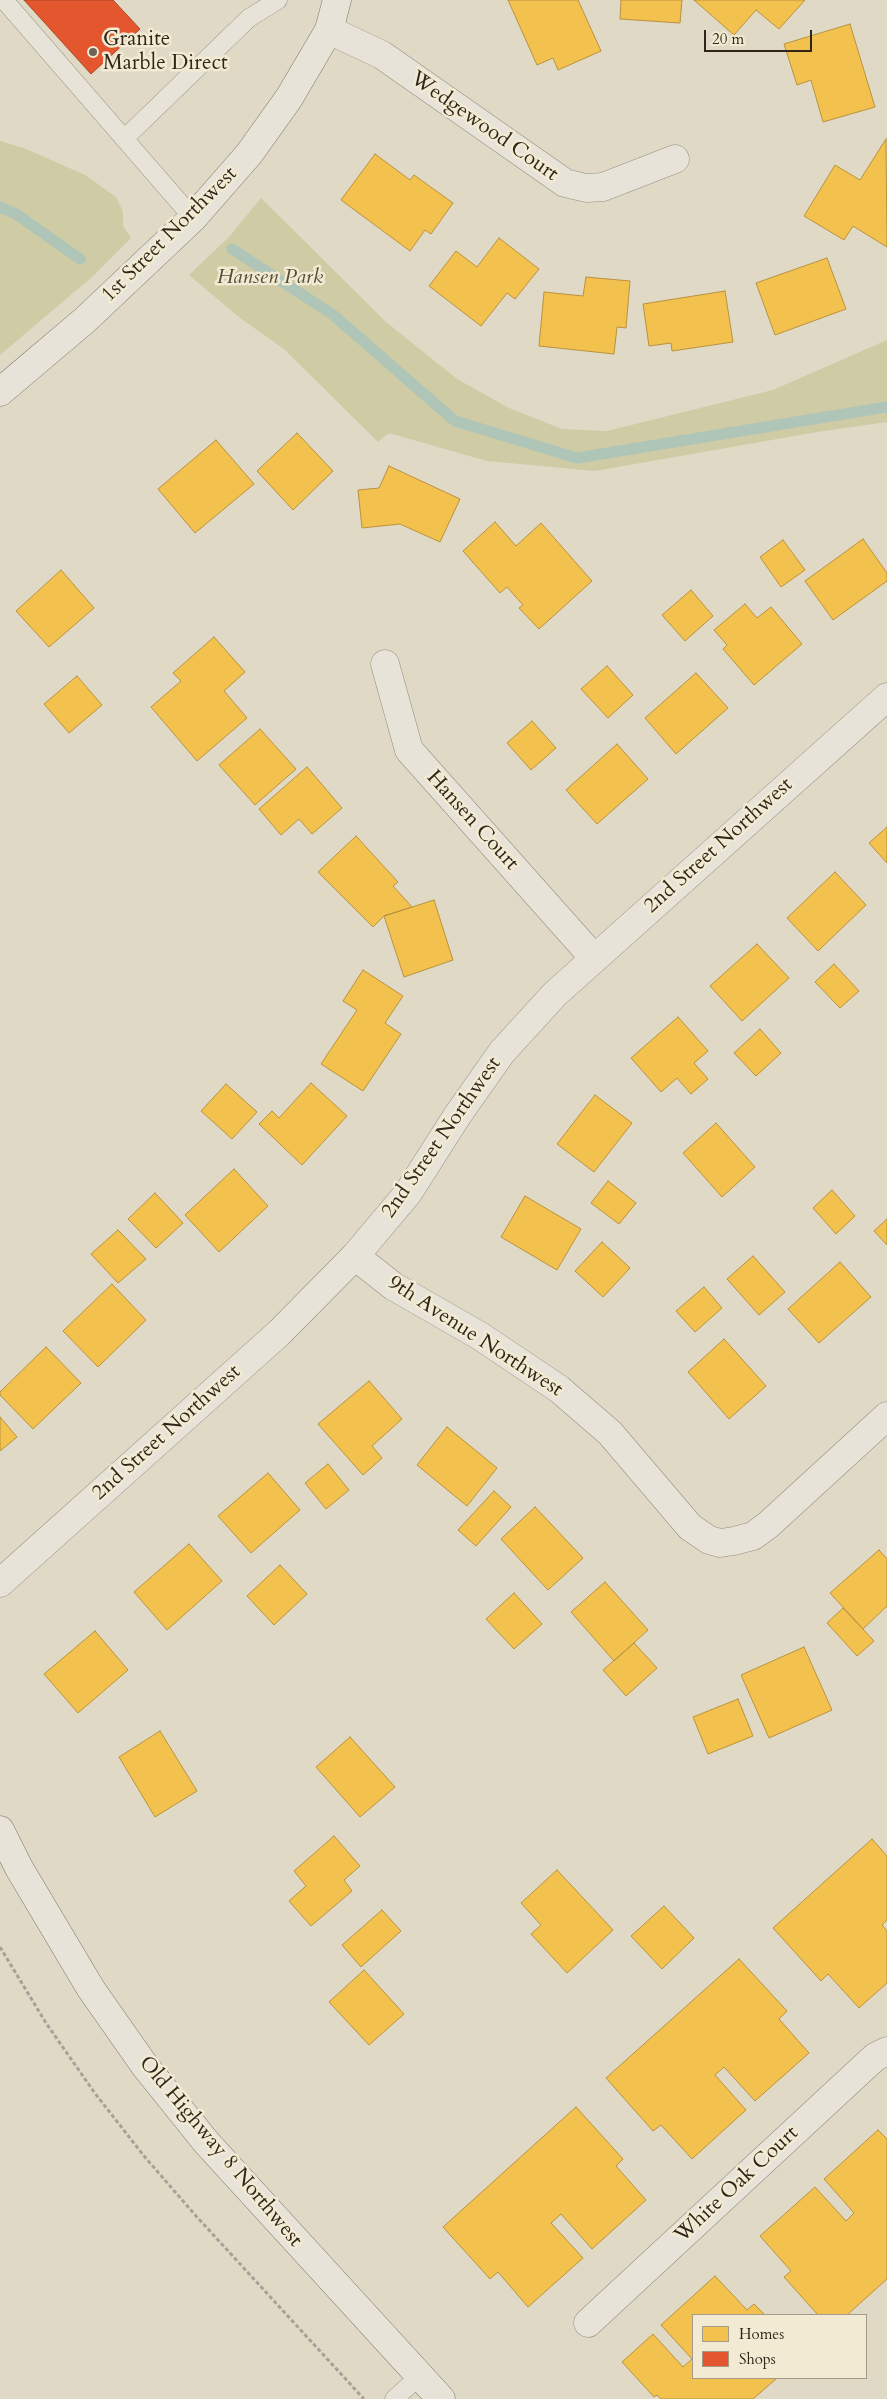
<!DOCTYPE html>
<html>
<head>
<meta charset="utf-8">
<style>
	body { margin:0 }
	#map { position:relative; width:887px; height:2399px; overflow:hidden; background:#e0d9c5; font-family:Cardo,serif }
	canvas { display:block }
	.legend { position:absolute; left:692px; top:2314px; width:175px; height:65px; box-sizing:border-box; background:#f2ead2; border:1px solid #a49b88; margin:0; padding:6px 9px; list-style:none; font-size:15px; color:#2f2519 }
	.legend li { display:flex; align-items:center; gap:10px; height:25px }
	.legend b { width:25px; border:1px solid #a49b88 }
	.scale { position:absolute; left:704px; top:30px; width:108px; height:22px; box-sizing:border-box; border:2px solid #2f2519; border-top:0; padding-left:6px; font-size:15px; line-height:18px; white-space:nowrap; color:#2f2519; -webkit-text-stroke:4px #f2ead2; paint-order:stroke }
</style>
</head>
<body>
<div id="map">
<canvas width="887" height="2399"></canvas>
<ul class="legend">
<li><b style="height:14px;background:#f2c14e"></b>Homes</li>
<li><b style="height:14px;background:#e4572e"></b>Shops</li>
</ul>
<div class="scale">20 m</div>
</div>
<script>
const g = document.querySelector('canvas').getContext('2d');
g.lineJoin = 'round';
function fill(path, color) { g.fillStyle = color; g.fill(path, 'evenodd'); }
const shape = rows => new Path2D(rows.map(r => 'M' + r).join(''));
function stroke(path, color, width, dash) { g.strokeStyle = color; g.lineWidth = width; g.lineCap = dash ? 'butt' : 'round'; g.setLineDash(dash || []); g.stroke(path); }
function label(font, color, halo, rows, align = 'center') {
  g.font = font + ' Cardo,serif'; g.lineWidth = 5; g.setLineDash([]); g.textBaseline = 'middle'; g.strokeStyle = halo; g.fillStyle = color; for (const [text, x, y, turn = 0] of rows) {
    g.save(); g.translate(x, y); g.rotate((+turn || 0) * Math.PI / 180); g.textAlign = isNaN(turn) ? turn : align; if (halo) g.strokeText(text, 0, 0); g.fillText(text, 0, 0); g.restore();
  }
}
const green = shape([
	[0,141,26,149,85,175,116,197,123,212,123,226,131,238,92,277,0,355],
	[261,198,386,322,457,379,509,408,562,429,607,431,773,390,887,340,887,422,817,432,595,471,487,461,389,433,378,442,284,349,240,318,189,275,229,237]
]);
const homes = shape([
	[508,0,578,0,601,51,558,70,553,58,537,65,508,0],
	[621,0,682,0,680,23,620,19,621,0],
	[694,0,805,0,779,29,756,10,734,35,694,0],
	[850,24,875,107,823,122,811,80,797,85,784,44,850,24],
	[886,139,887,247,853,226,844,240,804,216,835,165,860,180,886,139],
	[375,154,410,180,414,175,453,203,431,234,425,230,410,251,341,200,375,154],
	[499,238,539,269,515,299,507,293,481,326,429,286,456,251,477,267,499,238],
	[827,258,846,309,775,335,756,283,827,258],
	[586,277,630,281,626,328,617,327,614,354,539,346,544,292,583,296,586,277],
	[725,291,733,342,672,351,671,343,649,346,643,304,725,291],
	[297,433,333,471,293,510,257,471,297,433],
	[216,440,254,484,195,533,158,489,216,440],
	[389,466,460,499,440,542,400,524,362,528,358,490,379,488,389,466],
	[495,522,516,546,541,523,592,581,539,629,519,608,523,605,507,587,500,593,463,551,495,522],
	[863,539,887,573,887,581,833,620,805,581,863,539],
	[783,540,805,570,781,587,760,557,783,540],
	[61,570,94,608,49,647,16,611,61,570],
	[691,590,713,616,685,641,662,615,691,590],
	[745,604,757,618,771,607,802,644,754,685,723,649,727,645,714,630,745,604],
	[214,637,245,672,224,691,247,718,197,761,151,707,181,681,173,673,214,637],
	[607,666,633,695,608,718,581,689,607,666],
	[696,673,728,708,676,754,645,718,696,673],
	[77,676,102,705,69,733,44,704,77,676],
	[532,721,556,748,531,770,507,743,532,721],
	[260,729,296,769,255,805,219,765,260,729],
	[617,744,648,779,597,824,566,790,617,744],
	[307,767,342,808,312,834,299,819,281,835,259,809,307,767],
	[887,827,887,863,869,843,887,827],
	[356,836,398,882,393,886,412,907,384,916,373,927,318,872,356,836],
	[835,872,866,905,818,951,787,918,835,872],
	[434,900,453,960,404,977,384,916,434,900],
	[757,944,789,978,742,1021,710,986,757,944],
	[834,964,859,991,840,1008,815,982,834,964],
	[363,970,403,996,385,1023,401,1034,363,1091,321,1064,357,1010,343,1001,363,970],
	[678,1017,708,1051,694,1063,708,1079,691,1094,677,1078,661,1092,631,1058,678,1017],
	[760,1029,781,1053,756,1076,734,1053,760,1029],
	[311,1083,347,1116,302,1165,259,1124,272,1111,279,1118,311,1083],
	[226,1084,257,1112,232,1139,201,1111,226,1084],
	[595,1095,632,1123,594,1172,557,1144,595,1095],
	[716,1123,755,1167,722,1197,683,1153,716,1123],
	[234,1169,268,1206,219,1252,185,1215,234,1169],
	[608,1181,636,1203,619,1224,591,1203,608,1181],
	[832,1190,855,1216,836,1234,813,1208,832,1190],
	[155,1193,183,1223,156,1248,128,1219,155,1193],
	[525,1196,581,1229,557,1270,501,1237,525,1196],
	[887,1219,887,1245,874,1231,887,1219],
	[118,1230,146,1259,118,1283,91,1254,118,1230],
	[602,1242,630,1268,603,1297,575,1271,602,1242],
	[753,1256,785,1292,759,1315,727,1279,753,1256],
	[840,1262,871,1297,819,1343,788,1309,840,1262],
	[112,1284,146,1320,98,1367,63,1331,112,1284],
	[704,1287,722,1308,695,1332,676,1311,704,1287],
	[724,1339,766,1386,729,1419,688,1372,724,1339],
	[46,1347,81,1383,33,1429,0,1395,0,1392,46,1347],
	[369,1381,402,1419,372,1446,382,1458,363,1475,318,1424,369,1381],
	[0,1417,17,1437,0,1451,0,1417],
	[447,1427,497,1468,467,1506,417,1465,447,1427],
	[328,1464,349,1490,326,1509,305,1483,328,1464],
	[268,1473,300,1510,251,1553,218,1516,268,1473],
	[494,1491,511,1507,476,1546,458,1530,494,1491],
	[535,1507,583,1558,548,1590,501,1539,535,1507],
	[189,1544,222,1581,167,1630,134,1592,189,1544],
	[879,1550,887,1559,887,1606,863,1629,830,1593,879,1550],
	[280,1565,307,1594,274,1625,247,1596,280,1565],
	[605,1582,648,1630,614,1661,571,1612,605,1582],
	[514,1593,542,1624,514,1649,486,1619,514,1593],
	[843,1608,874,1641,857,1656,827,1623,843,1608],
	[95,1631,128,1670,78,1713,44,1674,95,1631],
	[634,1643,657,1668,626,1696,603,1670,634,1643],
	[804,1647,832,1710,769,1738,741,1675,804,1647],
	[738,1699,753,1736,708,1754,693,1717,738,1699],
	[160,1731,197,1791,155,1817,119,1757,160,1731],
	[350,1737,395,1787,360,1817,316,1767,350,1737],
	[334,1836,360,1866,344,1880,352,1891,311,1926,289,1901,306,1886,294,1871,334,1836],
	[872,1839,887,1856,887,1920,882,1925,887,1931,887,1983,859,2008,828,1974,821,1981,773,1928,872,1839],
	[557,1870,613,1930,567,1973,531,1934,541,1925,521,1903,557,1870],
	[664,1906,694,1938,662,1969,631,1936,664,1906],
	[382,1910,401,1931,361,1967,342,1945,382,1910],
	[739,1959,787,2011,779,2019,809,2053,755,2101,724,2067,715,2075,746,2110,692,2159,661,2125,653,2131,606,2078,739,1959],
	[364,1970,404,2014,369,2045,329,2002,364,1970],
	[576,2107,623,2159,616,2166,646,2200,592,2249,561,2214,551,2223,583,2258,528,2307,498,2272,490,2279,443,2227,576,2107],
	[878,2130,887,2139,887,2279,847,2315,818,2315,784,2277,791,2271,760,2236,815,2187,846,2221,854,2213,824,2179,878,2130],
	[715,2276,747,2310,754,2304,765,2315,693,2315,693,2378,777,2378,753,2399,661,2399,657,2395,654,2397,622,2362,653,2334,683,2367,692,2359,661,2325,715,2276]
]);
const shops = shape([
	[24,0,113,0,140,29,91,74,24,0]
]);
const stream = shape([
	[0,207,16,214,80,259],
	[232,249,332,314,455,421,577,458,887,407]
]);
const path = shape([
	[0,1947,46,2023,94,2092,144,2156,196,2216,364,2399]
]);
const lane = shape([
	[4,0,193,218],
	[124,139,249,18,278,0],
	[394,2399,420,2376]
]);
const street = shape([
	[329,30,382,55,565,183,586,188,603,187,675,159],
	[385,664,409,750,594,958],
	[355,1256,393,1286,480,1336,559,1389,610,1433,690,1527,709,1540,720,1543,734,1541,753,1536,768,1525,887,1416],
	[0,1583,279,1333,355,1256,408,1193,457,1116,502,1052,555,994,887,697],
	[588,2323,875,2057,887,2051]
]);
const secondary = shape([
	[0,392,85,320,193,218,249,154,289,98,329,30,337,0],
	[0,1830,19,1868,91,1989,145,2066,206,2142,441,2399]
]);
const markers = [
	[93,52,5,"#6d6455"]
];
const poiNames = [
	["Granite",103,40],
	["Marble Direct",103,64]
];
const streetNames = [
	["Wedgewood Court",484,127,35],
	["1st Street Northwest",170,235,-45],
	["Hansen Court",472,821,48],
	["2nd Street Northwest",719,846,-42],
	["2nd Street Northwest",442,1138,-55],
	["9th Avenue Northwest",475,1337,33],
	["2nd Street Northwest",167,1433,-42],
	["Old Highway 8 Northwest",220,2152,50],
	["White Oak Court",737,2185,-43]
];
const parkNames = [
	["Hansen Park",270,278]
];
fill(green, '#cecba5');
fill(homes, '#f2c14e');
stroke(homes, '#b8923e', 1);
fill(shops, '#e4572e');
stroke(shops, '#ae4828', 1);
stroke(stream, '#aec5b8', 11);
stroke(lane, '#948e81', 19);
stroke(street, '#948e81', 29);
stroke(secondary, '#7b756a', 29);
stroke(path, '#a5a299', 3, [4, 2.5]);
stroke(lane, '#e7e3d9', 18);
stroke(street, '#e7e3d9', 28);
stroke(secondary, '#e7e3d9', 28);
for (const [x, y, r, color] of markers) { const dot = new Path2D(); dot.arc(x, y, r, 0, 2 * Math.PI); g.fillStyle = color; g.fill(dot); stroke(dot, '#f2ead2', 2); }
label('21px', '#2f2519', '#f2ead2', poiNames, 'left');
label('21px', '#2f2519', '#f2ead2', streetNames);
label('italic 21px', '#534c36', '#f2ead2', parkNames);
</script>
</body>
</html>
